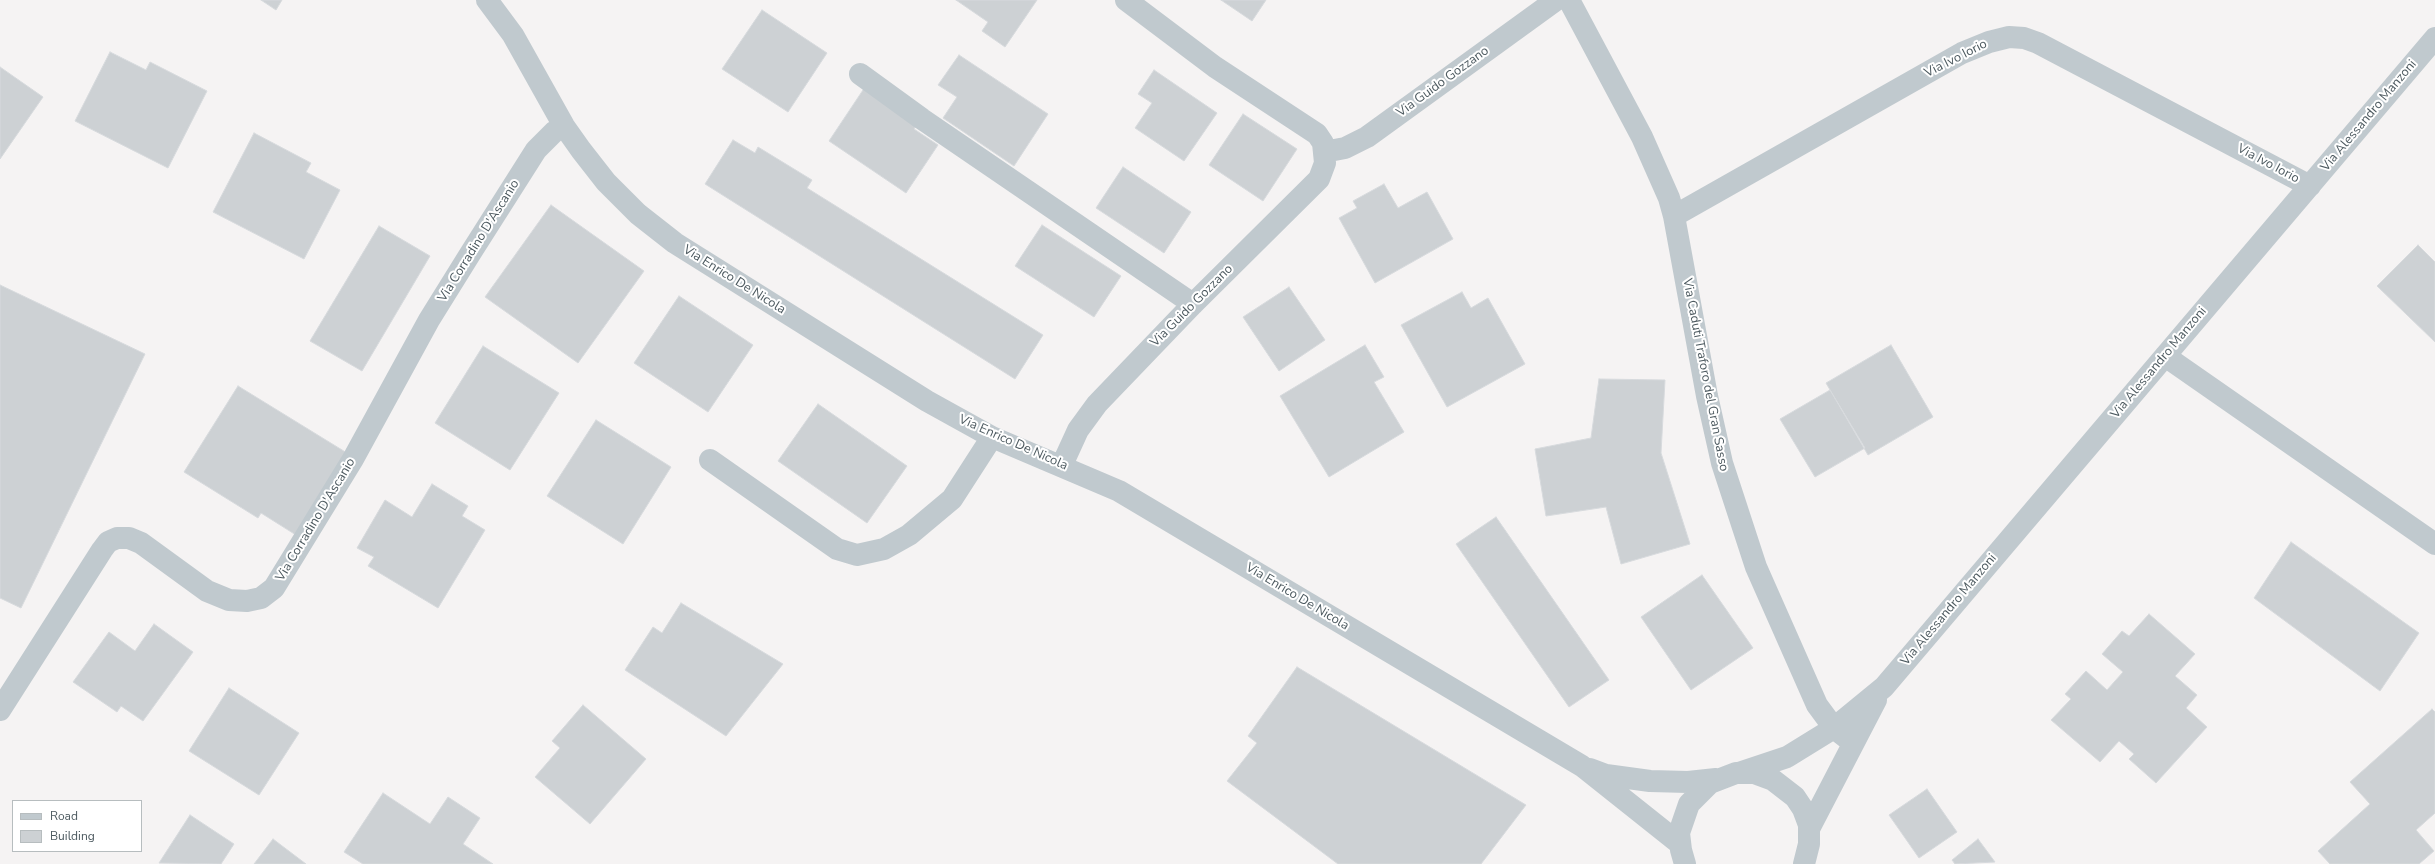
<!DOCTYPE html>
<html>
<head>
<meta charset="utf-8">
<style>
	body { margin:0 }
	#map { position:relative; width:2435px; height:864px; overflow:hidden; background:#f5f3f3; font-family:"Nunito Sans",sans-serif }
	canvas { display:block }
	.legend { position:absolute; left:12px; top:800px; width:130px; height:52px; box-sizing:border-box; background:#fff; border:1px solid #b7bdbf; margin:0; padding:5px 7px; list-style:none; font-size:12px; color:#4c595f }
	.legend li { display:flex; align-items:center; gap:8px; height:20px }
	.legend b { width:20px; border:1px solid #b7bdbf }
</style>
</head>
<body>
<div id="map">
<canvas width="2435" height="864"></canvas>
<ul class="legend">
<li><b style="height:5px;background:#c0c9ce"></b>Road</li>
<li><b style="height:11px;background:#cdd1d4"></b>Building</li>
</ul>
</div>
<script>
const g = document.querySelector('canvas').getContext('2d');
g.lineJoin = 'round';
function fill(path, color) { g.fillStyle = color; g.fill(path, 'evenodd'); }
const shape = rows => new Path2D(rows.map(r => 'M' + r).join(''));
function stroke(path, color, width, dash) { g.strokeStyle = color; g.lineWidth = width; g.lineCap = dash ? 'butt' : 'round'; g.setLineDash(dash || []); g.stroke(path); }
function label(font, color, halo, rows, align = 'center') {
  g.font = font + ' "Nunito Sans",sans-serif'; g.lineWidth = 4; g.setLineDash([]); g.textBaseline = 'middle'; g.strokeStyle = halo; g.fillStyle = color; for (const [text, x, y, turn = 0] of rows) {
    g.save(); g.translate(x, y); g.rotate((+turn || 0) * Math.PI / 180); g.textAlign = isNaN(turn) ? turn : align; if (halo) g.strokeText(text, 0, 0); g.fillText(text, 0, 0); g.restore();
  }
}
const building = shape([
	[261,0,282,0,276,10,261,0],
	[956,0,1037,0,1005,47,982,31,988,22,956,0],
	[1221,0,1266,0,1252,21,1221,0],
	[762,10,827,53,788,112,722,69,762,10],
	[110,52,146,70,150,62,207,91,168,168,75,121,110,52],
	[959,55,1048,114,1014,166,943,118,957,97,938,85,959,55],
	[0,67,43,97,0,159,0,67],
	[1154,70,1217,113,1184,161,1135,128,1152,103,1138,94,1154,70],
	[865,87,918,122,914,129,938,145,906,193,829,141,865,87],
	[1243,114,1297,149,1263,201,1209,165,1243,114],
	[254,133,311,163,306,172,340,190,304,259,213,212,254,133],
	[733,140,755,153,758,147,812,180,807,188,1043,335,1015,379,705,184,733,140],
	[1123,167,1191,212,1164,253,1096,208,1123,167],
	[1384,184,1398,208,1427,192,1453,239,1375,283,1339,218,1357,208,1353,201,1384,184],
	[551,205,644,271,578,363,485,297,551,205],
	[1042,225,1121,276,1094,317,1015,266,1042,225],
	[379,226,430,256,362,371,310,341,379,226],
	[2418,245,2435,262,2435,342,2377,286,2418,245],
	[0,285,145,354,21,608,0,598,0,285],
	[1289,287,1325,340,1279,371,1243,317,1289,287],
	[1462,292,1471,308,1488,298,1525,364,1447,407,1401,325,1462,292],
	[679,296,753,345,708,412,634,363,679,296],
	[1365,345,1384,377,1374,382,1404,432,1329,477,1280,396,1365,345],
	[1891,345,1933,417,1868,455,1826,383,1891,345],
	[483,346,559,393,510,470,435,423,483,346],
	[1599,379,1665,380,1661,453,1690,544,1621,564,1606,507,1546,516,1535,449,1591,438,1599,379],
	[238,386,347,453,296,535,261,513,258,518,184,472,238,386],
	[1830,390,1865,448,1815,477,1780,419,1830,390],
	[818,404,907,466,867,523,778,461,818,404],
	[596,420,671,467,623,544,547,496,596,420],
	[432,484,468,506,462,516,485,530,438,608,368,566,374,557,357,548,385,500,412,517,432,484],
	[1496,517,1609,680,1569,707,1456,544,1496,517],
	[2291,542,2419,633,2380,691,2254,598,2291,542],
	[1702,575,1753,648,1691,690,1641,617,1702,575],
	[681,603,783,664,726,736,625,670,653,627,662,633,681,603],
	[2149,614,2195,654,2175,676,2197,695,2186,708,2207,727,2156,783,2129,759,2134,754,2119,741,2100,762,2051,720,2071,699,2065,694,2086,671,2107,690,2123,672,2102,654,2122,631,2129,636,2149,614],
	[154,624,193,652,143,721,121,706,117,712,73,682,109,632,135,651,154,624],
	[1297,667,1526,805,1481,864,1338,864,1227,781,1257,743,1248,736,1297,667],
	[229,688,299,733,259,795,189,751,229,688],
	[583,705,646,759,590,824,535,777,560,748,552,741,583,705],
	[2432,709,2435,712,2435,813,2416,830,2434,851,2419,864,2330,864,2318,851,2370,804,2350,782,2432,709],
	[1927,789,1957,832,1919,858,1889,815,1927,789],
	[383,793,430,824,448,797,480,818,463,844,493,864,363,864,344,852,383,793],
	[190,815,234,844,221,864,159,863,190,815],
	[273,839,306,864,254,864,273,839],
	[1978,839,1995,862,1955,864,1952,860,1978,839]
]);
const minor = shape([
	[487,0,513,35,564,126,581,150,606,182,638,214,675,243,927,401,992,437,1119,491,1582,766,1680,844],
	[1569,0,1642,137,1669,198,1674,216,1707,396,1722,463,1756,567,1817,705,1834,728,1852,742],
	[860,74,922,119,1193,304],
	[1324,152,1345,148,1367,137,1556,0],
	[1674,216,1962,53,1989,42,2009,37,2024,38,2038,43,2310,186],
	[2165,356,2435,544],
	[710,460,837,549,857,555,884,549,909,535,952,499,992,437],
	[1062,465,1078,430,1097,404,1193,304,1319,179,1325,163,1323,143,1317,134,1215,67,1126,0],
	[0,710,102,550,108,542,117,538,129,538,141,543,207,591,229,600,247,601,261,598,274,588,353,459,429,320,470,254,536,150,554,132,564,126],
	[1590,769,1606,775,1650,781,1688,782,1716,779],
	[1739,773,1787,757,1834,728,1884,687,2435,38],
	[1809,829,1876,700],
	[1685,864,1681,850,1679,833,1689,804,1710,783,1736,773,1754,773,1773,780,1795,797,1803,809,1809,825,1809,844,1804,864]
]);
const streetNames = [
	["Via Ivo Iorio",1956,59,-27],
	["Via Guido Gozzano",1443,82,-36],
	["Via Alessandro Manzoni",2369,116,-50],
	["Via Ivo Iorio",2268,164,28],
	["Via Corradino D'Ascanio",479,241,-58],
	["Via Enrico De Nicola",734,280,32],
	["Via Guido Gozzano",1192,306,-45],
	["Via Alessandro Manzoni",2159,363,-50],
	["Via Caduti Traforo del Gran Sasso",1705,375,79],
	["Via Enrico De Nicola",1013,443,24],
	["Via Corradino D'Ascanio",316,520,-59],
	["Via Enrico De Nicola",1297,597,31],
	["Via Alessandro Manzoni",1949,610,-50]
];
fill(building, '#cdd1d4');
stroke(building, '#d7dadd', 1);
stroke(minor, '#c0c9ce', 22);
label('13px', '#4c595f', '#fff', streetNames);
</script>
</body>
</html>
